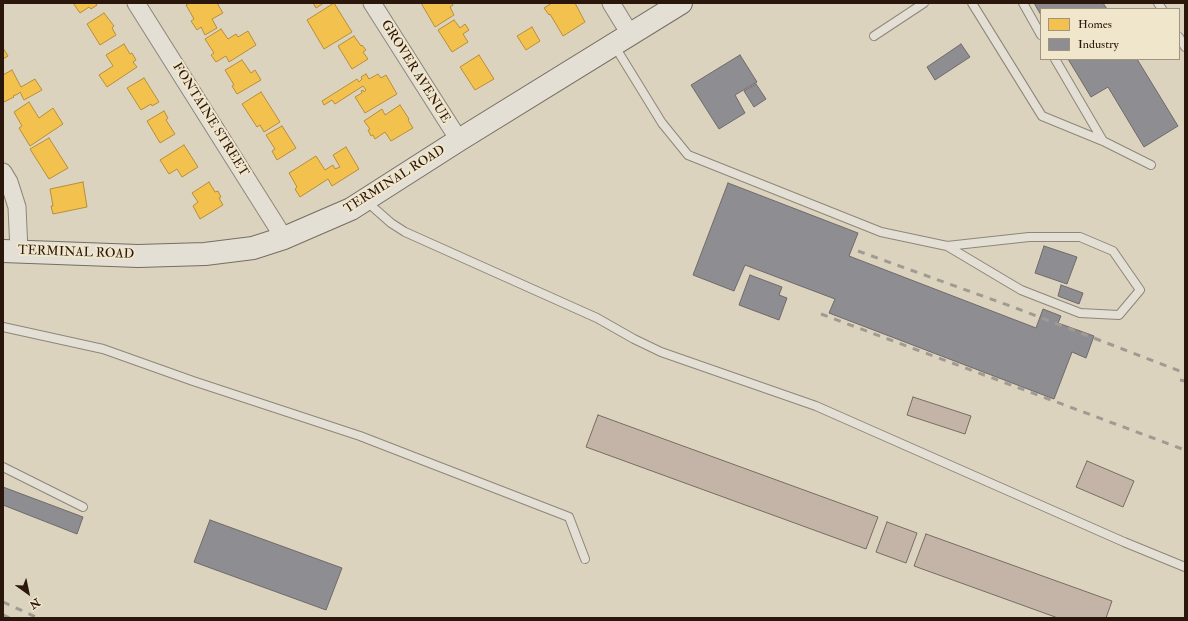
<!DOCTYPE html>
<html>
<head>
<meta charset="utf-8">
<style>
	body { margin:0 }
	#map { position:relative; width:1188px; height:621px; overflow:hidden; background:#dbd3be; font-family:"IM FELL Double Pica",serif }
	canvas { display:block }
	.frame { position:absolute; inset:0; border:4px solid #2b160c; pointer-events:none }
	.legend { position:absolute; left:1040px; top:8px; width:140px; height:52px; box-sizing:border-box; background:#f0e6cc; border:1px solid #a1937f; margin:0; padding:5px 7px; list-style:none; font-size:12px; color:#2b160c }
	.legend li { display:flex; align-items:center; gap:8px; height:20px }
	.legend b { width:20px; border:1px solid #a1937f }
	.north { position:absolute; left:8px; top:573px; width:40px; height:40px; -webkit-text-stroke:3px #f0e6cc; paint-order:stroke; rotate:147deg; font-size:11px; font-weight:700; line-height:16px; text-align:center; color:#2b160c }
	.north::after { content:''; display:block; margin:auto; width:14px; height:18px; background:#2b160c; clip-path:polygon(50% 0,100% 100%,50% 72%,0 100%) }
</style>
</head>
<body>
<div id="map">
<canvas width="1188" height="621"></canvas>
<div class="frame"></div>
<ul class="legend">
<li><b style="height:11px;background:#f2c14e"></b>Homes</li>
<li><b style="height:11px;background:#8d8d92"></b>Industry</li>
</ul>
<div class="north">N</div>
</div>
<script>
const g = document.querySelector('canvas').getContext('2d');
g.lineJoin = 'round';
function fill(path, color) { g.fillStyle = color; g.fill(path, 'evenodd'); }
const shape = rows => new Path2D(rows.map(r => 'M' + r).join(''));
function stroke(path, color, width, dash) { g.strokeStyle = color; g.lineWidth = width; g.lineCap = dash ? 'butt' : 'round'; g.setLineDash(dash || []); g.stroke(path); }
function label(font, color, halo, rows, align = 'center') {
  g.font = font + ' "IM FELL Double Pica",serif'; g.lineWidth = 4; g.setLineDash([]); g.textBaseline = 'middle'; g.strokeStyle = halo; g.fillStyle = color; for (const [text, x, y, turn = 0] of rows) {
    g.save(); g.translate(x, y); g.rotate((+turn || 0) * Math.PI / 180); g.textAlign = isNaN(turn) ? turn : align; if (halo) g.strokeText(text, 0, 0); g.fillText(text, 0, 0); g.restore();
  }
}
const homes = shape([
	[73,3,96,3,97,5,91,9,89,7,80,13,73,3],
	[189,3,217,3,223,13,212,19,217,28,205,35,201,27,197,30,191,21,194,19,186,5,189,3],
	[313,3,324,3,316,8,313,3],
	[334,3,352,32,324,49,307,20,334,3],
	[421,3,452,3,453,5,450,7,454,15,435,27,421,3],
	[552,3,575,3,585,22,563,36,550,14,549,15,544,8,552,3],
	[104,13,114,26,112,28,116,35,100,45,87,24,104,13],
	[454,20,460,28,465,24,469,30,463,34,468,42,452,52,438,30,454,20],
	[532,27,540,41,526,50,517,36,532,27],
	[221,29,228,39,236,34,238,37,248,31,256,45,229,62,226,56,216,62,211,55,214,53,205,39,221,29],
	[354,36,361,46,362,45,366,50,363,52,368,59,352,69,338,46,354,36],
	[124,44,130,54,132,53,136,60,133,62,137,67,107,87,99,75,113,66,106,55,124,44],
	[3,48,8,56,3,59,3,48],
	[479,55,494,79,475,90,460,67,479,55],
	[242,60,251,73,255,70,261,80,237,94,232,86,234,85,225,70,242,60],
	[12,70,21,87,35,79,42,90,24,100,20,92,18,94,13,96,14,97,4,102,3,99,3,75,12,70],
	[366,74,369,79,378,74,381,78,386,75,397,94,365,113,355,97,362,93,361,91,363,90,364,92,366,90,363,86,335,104,332,100,324,105,322,101,357,79,359,82,362,79,361,77,366,74],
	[144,78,159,102,152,106,151,104,141,110,127,88,144,78],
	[261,92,280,122,264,132,260,125,257,127,242,104,261,92],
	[29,102,39,118,53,108,63,124,30,146,19,128,22,126,14,112,29,102],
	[400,105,409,119,408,120,413,128,391,141,385,132,375,139,373,135,371,136,368,130,370,129,364,121,382,109,385,115,400,105],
	[164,111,168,118,166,120,175,134,160,143,147,121,164,111],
	[282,126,296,148,277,160,272,151,275,149,266,135,282,126],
	[49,138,68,168,49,179,30,149,49,138],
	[184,145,198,167,182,177,177,169,169,174,160,160,184,145],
	[346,147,359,169,332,186,328,179,300,197,295,189,297,187,289,173,316,156,325,170,333,165,335,169,340,167,333,155,346,147],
	[83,182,87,207,53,214,51,206,53,206,50,189,83,182],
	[209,182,215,192,218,191,221,197,219,198,223,205,200,219,193,206,198,202,192,193,209,182]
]);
const industry = shape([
	[1034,3,1103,3,1107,9,1041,9,1041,15,1034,3],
	[961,44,970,57,935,80,927,67,961,44],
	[740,55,757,82,735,95,745,113,719,129,691,85,740,55],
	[1068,59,1137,59,1178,126,1144,147,1108,87,1091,97,1068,59],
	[756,84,766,99,754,107,744,91,756,84],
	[728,183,858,233,849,256,1036,328,1043,309,1061,316,1058,323,1094,336,1086,358,1072,352,1054,399,829,313,835,299,745,265,734,291,693,275,728,183],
	[1044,246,1077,257,1067,284,1035,273,1044,246],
	[750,275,782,287,779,295,787,298,779,320,739,305,750,275],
	[1061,285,1083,293,1079,304,1058,296,1061,285],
	[3,487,83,517,77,534,3,505,3,487],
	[210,520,342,568,326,610,194,562,210,520]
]);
const building = shape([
	[913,397,971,416,965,434,907,415,913,397],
	[598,415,878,517,866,549,586,447,598,415],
	[1087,461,1134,481,1123,507,1076,487,1087,461],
	[887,522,917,533,906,563,876,552,887,522],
	[926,534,1112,601,1106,618,1058,618,914,566,926,534]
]);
const lane = shape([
	[972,3,1042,116,1103,141],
	[1023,3,1041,35],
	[1158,3,1162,9],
	[874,36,924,3],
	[1179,37,1185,47],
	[614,45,662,123,688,155,881,232,947,246,1029,237,1080,237,1113,251,1140,290,1119,315,1080,313,1021,290,947,246],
	[1055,59,1103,141,1151,165],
	[366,201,391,223,405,232,597,318,634,339,661,352,816,406,1124,542,1185,567],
	[3,327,103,349,193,381,360,436,569,517,585,559],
	[3,467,83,507]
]);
const street = shape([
	[136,3,284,238],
	[372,3,459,140],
	[611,3,630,34],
	[3,172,9,182,17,207,19,251]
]);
const secondary = shape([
	[3,251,138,256,205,254,253,248,284,238,351,209,459,140,681,3]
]);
const rail = shape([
	[858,251,1013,307,1185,373],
	[821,314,1185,450],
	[1180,380,1185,381],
	[3,602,38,618],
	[3,615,10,618]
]);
const streetNames = [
	["GROVER AVENUE",415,72,58],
	["FONTAINE STREET",210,120,58],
	["TERMINAL ROAD",395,180,-32],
	["TERMINAL ROAD",76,253,2]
];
fill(homes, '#f2c14e');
stroke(homes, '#b68e3a', 1);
fill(industry, '#8d8d92');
stroke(industry, '#70696a', 1);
fill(building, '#c4b4a7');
stroke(building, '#756d62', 1);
stroke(lane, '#8d8679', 10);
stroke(street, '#8d8679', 19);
stroke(secondary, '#756d62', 24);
stroke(lane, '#e3dfd4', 8);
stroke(street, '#e3dfd4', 17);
stroke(secondary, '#e3dfd4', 22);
stroke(rail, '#a09b92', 3, [7, 7]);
label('13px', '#2b160c', '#f0e6cc', streetNames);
</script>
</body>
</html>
